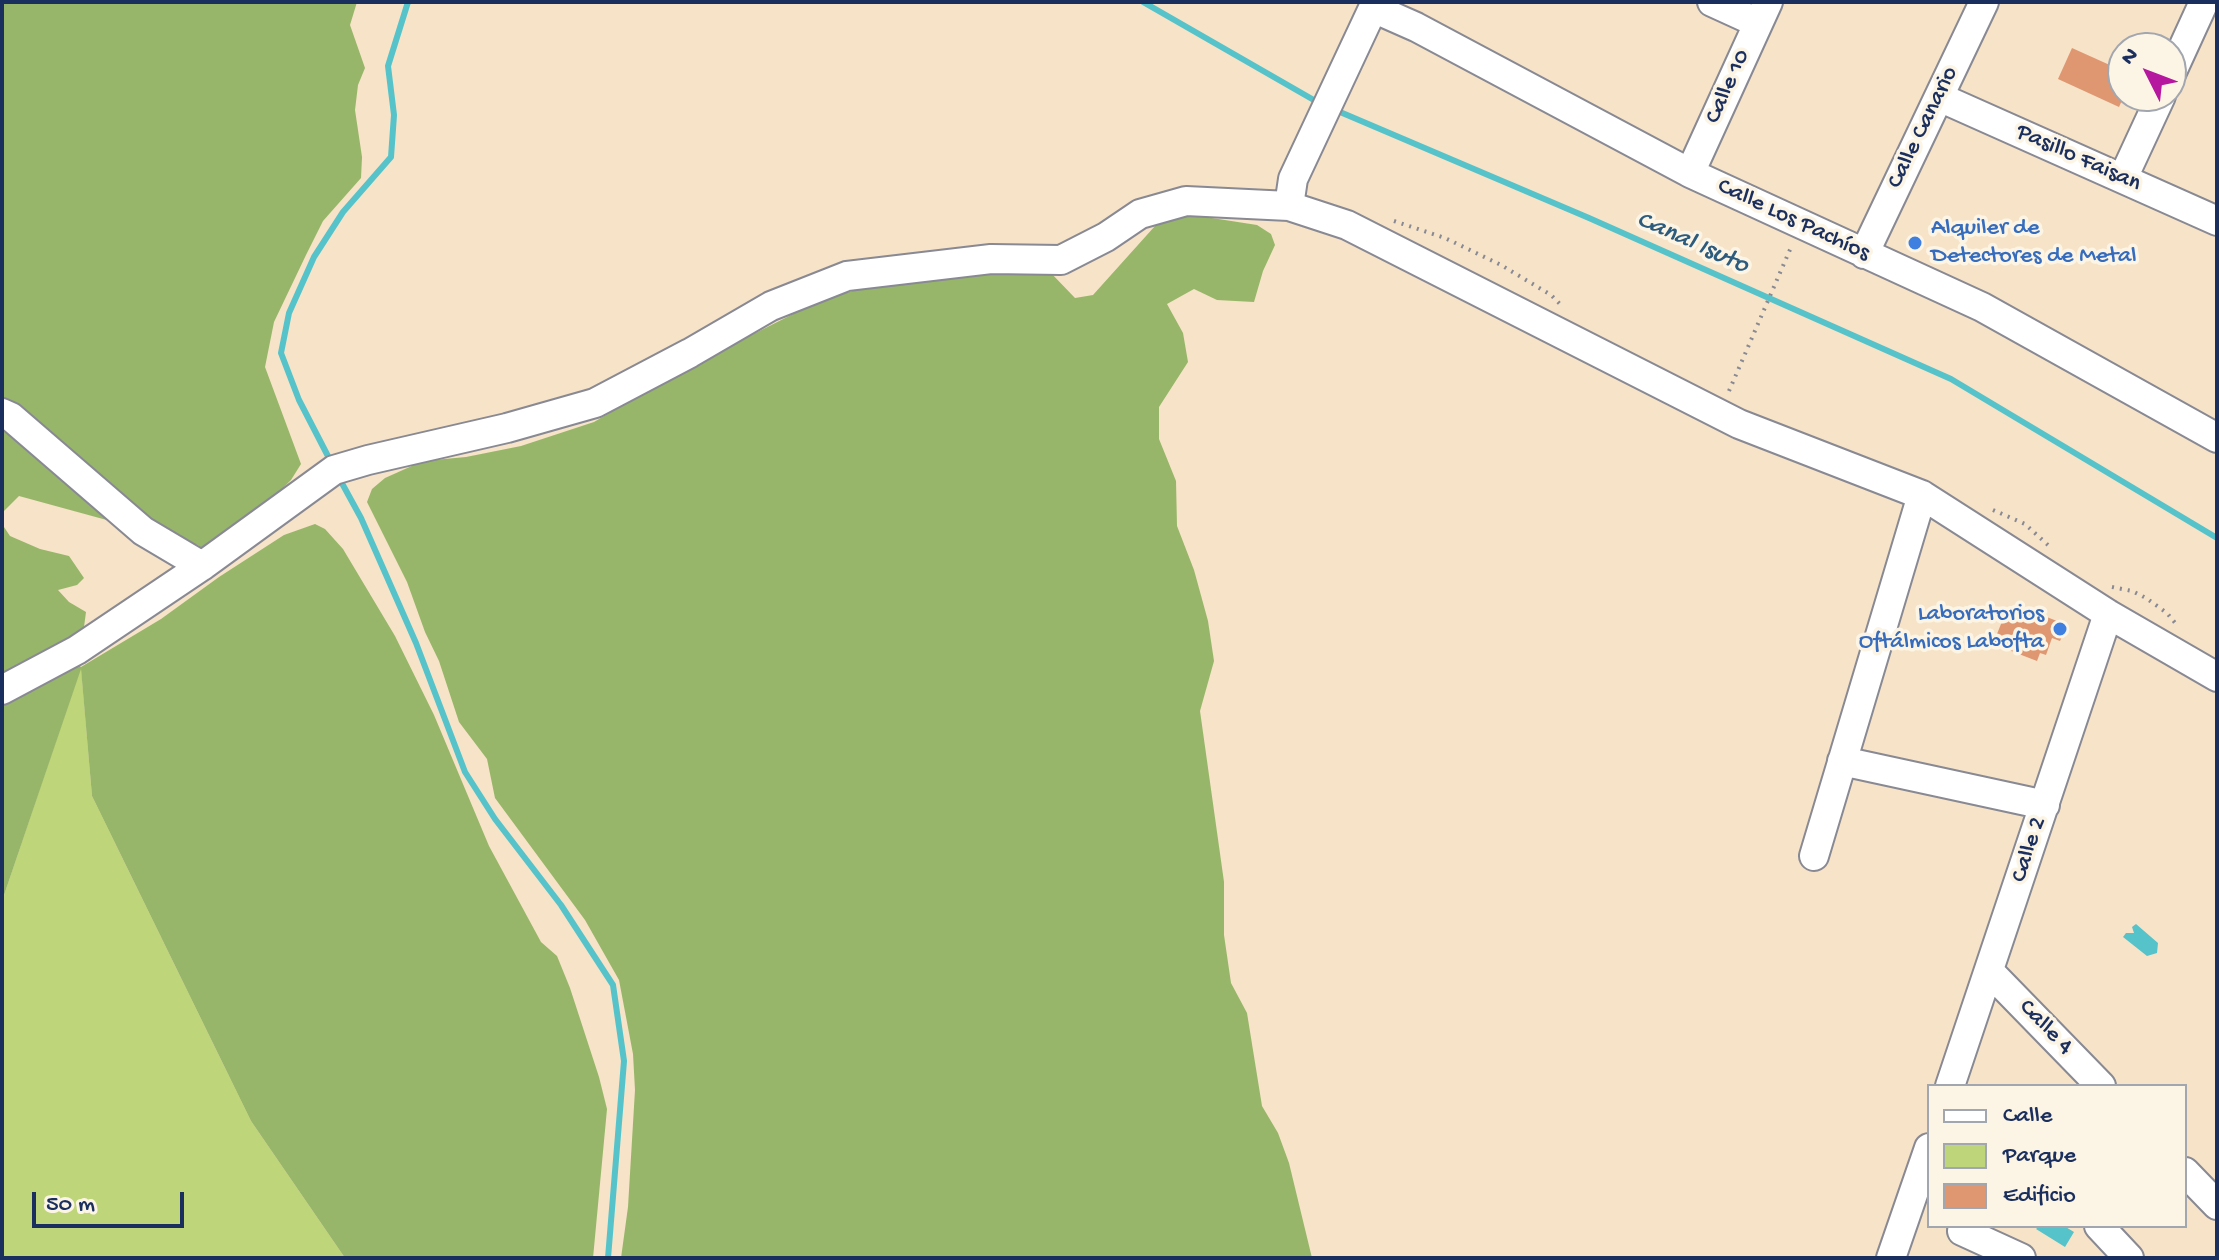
<!DOCTYPE html>
<html>
<head>
<meta charset="utf-8">
<style>
	body { margin:0 }
	#map { position:relative; width:2219px; height:1260px; overflow:hidden; background:#f6e3c8; font-family:"Gochi Hand",sans-serif }
	canvas { display:block }
	.frame { position:absolute; inset:0; border:4px solid #1b2f5e; pointer-events:none }
	.legend { position:absolute; left:1927px; top:1084px; width:260px; height:144px; box-sizing:border-box; background:#fcf5e5; border:2px solid #a2a6af; margin:0; padding:10px 14px; list-style:none; font-size:24px; color:#1b2f5e }
	.legend li { display:flex; align-items:center; gap:16px; height:40px }
	.legend b { width:40px; border:2px solid #a2a6af }
	.north { position:absolute; left:2107px; top:32px; width:80px; height:80px; box-sizing:border-box; background:#fcf5e5; border:2px solid #a2a6af; border-radius:50%; rotate:312deg; font-size:22px; font-weight:700; line-height:32px; text-align:center; color:#1b2f5e }
	.north::after { content:''; display:block; margin:auto; width:28px; height:36px; background:#b5179e; clip-path:polygon(50% 0,100% 100%,50% 72%,0 100%) }
	.scale { position:absolute; left:32px; top:1192px; width:152px; height:36px; box-sizing:border-box; border:4px solid #1b2f5e; border-top:0; padding-left:10px; font-size:24px; line-height:28px; white-space:nowrap; color:#1b2f5e; -webkit-text-stroke:6px #fcf5e5; paint-order:stroke }
</style>
</head>
<body>
<div id="map">
<canvas width="2219" height="1260"></canvas>
<div class="frame"></div>
<ul class="legend">
<li><b style="height:10px;background:#fff"></b>Calle</li>
<li><b style="height:22px;background:#bfd579"></b>Parque</li>
<li><b style="height:22px;background:#df9771"></b>Edificio</li>
</ul>
<div class="north">N</div>
<div class="scale">50 m</div>
</div>
<script>
const g = document.querySelector('canvas').getContext('2d');
g.lineJoin = 'round';
function fill(path, color) { g.fillStyle = color; g.fill(path, 'evenodd'); }
const shape = rows => new Path2D(rows.map(r => 'M' + r).join(''));
function stroke(path, color, width, dash) { g.strokeStyle = color; g.lineWidth = width; g.lineCap = dash ? 'butt' : 'round'; g.setLineDash(dash || []); g.stroke(path); }
function label(font, color, halo, rows, align = 'center') {
  g.font = font + ' "Gochi Hand",sans-serif'; g.lineWidth = 7; g.setLineDash([]); g.textBaseline = 'middle'; g.strokeStyle = halo; g.fillStyle = color; for (const [text, x, y, turn = 0] of rows) {
    g.save(); g.translate(x, y); g.rotate((+turn || 0) * Math.PI / 180); g.textAlign = isNaN(turn) ? turn : align; if (halo) g.strokeText(text, 0, 0); g.fillText(text, 0, 0); g.restore();
  }
}
const green = shape([
	[81,667,92,796,251,1121,345,1258,2,1258,2,901]
]);
const forest = shape([
	[2,2,357,2,350,25,365,68,358,85,355,110,362,157,361,178,323,221,306,255,274,322,265,367,301,464,291,480,272,499,203,550,198,545,19,496,2,513],
	[1186,214,1257,225,1271,234,1275,245,1263,271,1254,302,1217,300,1194,289,1167,304,1183,333,1188,362,1159,407,1159,439,1176,481,1177,526,1194,570,1208,621,1214,661,1200,711,1224,882,1224,935,1231,983,1247,1013,1262,1106,1278,1133,1289,1163,1312,1258,621,1258,628,1207,635,1090,633,1054,619,980,585,920,495,798,487,759,459,722,439,661,425,632,407,582,367,502,372,489,385,478,423,461,466,457,521,446,594,422,686,368,815,303,890,279,927,272,1049,271,1075,298,1093,295,1155,226],
	[2,524,10,536,40,549,69,556,84,578,77,585,58,590,69,602,86,612,84,627,58,648,81,667,161,619,219,577,284,535,315,524,325,529,343,549,395,636,434,715,489,846,541,942,557,956,570,988,599,1077,607,1109,593,1258,345,1258,251,1121,92,796,81,669,2,901]
]);
const water = shape([
	[2136,924,2158,943,2157,953,2147,956,2123,937,2126,933,2134,933,2132,927],
	[2039,1226,2064,1226,2074,1232,2065,1247,2036,1229]
]);
const stream = shape([
	[1143,2,1319,103],
	[1333,109,1589,218,1951,379,2217,538],
	[331,462,299,400,281,353,289,313,314,257,343,212,391,157,394,115,388,66,408,2],
	[338,476,361,518,416,643,465,772,495,819,561,905,613,985,624,1061,608,1258]
]);
const building = shape([
	[2072,48,2123,71,2124,96,2119,107,2058,79],
	[2019,606,2067,625,2060,641,2052,638,2046,655,2040,653,2037,661,1993,644,2005,614,2014,618]
]);
const path = shape([
	[1394,221,1445,238,1501,265,1551,295,1563,307],
	[1729,391,1792,245],
	[1993,510,2025,524,2049,546],
	[2112,587,2132,591,2146,598,2167,613,2176,624]
]);
const minor = shape([
	[1712,2,1758,23],
	[1373,8,1416,27,1690,173,1982,307,2217,438],
	[2171,74,2204,2],
	[1939,97,2217,221],
	[1690,173,1768,2],
	[2123,178,2161,96],
	[1289,206,1293,179,1376,2],
	[1864,254,1984,2],
	[2,413,11,417,143,531,202,566],
	[2,690,77,650,202,566,334,470,368,460,507,428,595,403,690,353,771,306,847,276,991,259,1061,260,1106,237,1140,214,1186,201,1289,206,1347,225,1739,424,1922,495,2108,614,2217,677],
	[1842,761,2045,805],
	[1814,856,1922,495],
	[1989,971,2101,1086],
	[1950,1086,2108,614],
	[2185,1172,2217,1205],
	[2099,1226,2129,1258],
	[1962,1231,2021,1258],
	[1891,1258,1929,1148]
]);
const markers = [
	[1915,243,8,"#3f7fe0"],
	[2060,629,8,"#3f7fe0"]
];
const streetNames = [
	["Calle 10",1729,87,-66],
	["Calle Canario",1924,128,-64],
	["Pasillo Faisan",2078,159,24],
	["Calle Los Pachíos",1793,221,25],
	["Calle 2",2030,850,-72],
	["Calle 4",2045,1028,46]
];
const shopNames = [
	["Alquiler de",1931,229],
	["Detectores de Metal",1931,257],
	["Laboratorios",2044,615,"right"],
	["Oftálmicos Labofta",2044,643,"right"]
];
const waterNames = [
	["Canal Isuto",1692,244,24]
];
fill(green, '#bfd579');
fill(forest, '#97b669');
fill(water, '#55c3c9');
stroke(stream, '#55c3c9', 6);
fill(building, '#df9771');
stroke(minor, '#888993', 32);
stroke(path, '#888993', 4, [2, 6]);
stroke(minor, '#fff', 28);
for (const [x, y, r, color] of markers) { const dot = new Path2D(); dot.arc(x, y, r, 0, 2 * Math.PI); g.fillStyle = color; g.fill(dot); stroke(dot, '#fcf5e5', 3); }
label('24px', '#1b2f5e', '#fcf5e5', streetNames);
label('24px', '#366cbe', '#fcf5e5', shopNames, 'left');
label('italic 26px', '#2c5b7e', '#fcf5e5', waterNames);
</script>
</body>
</html>
